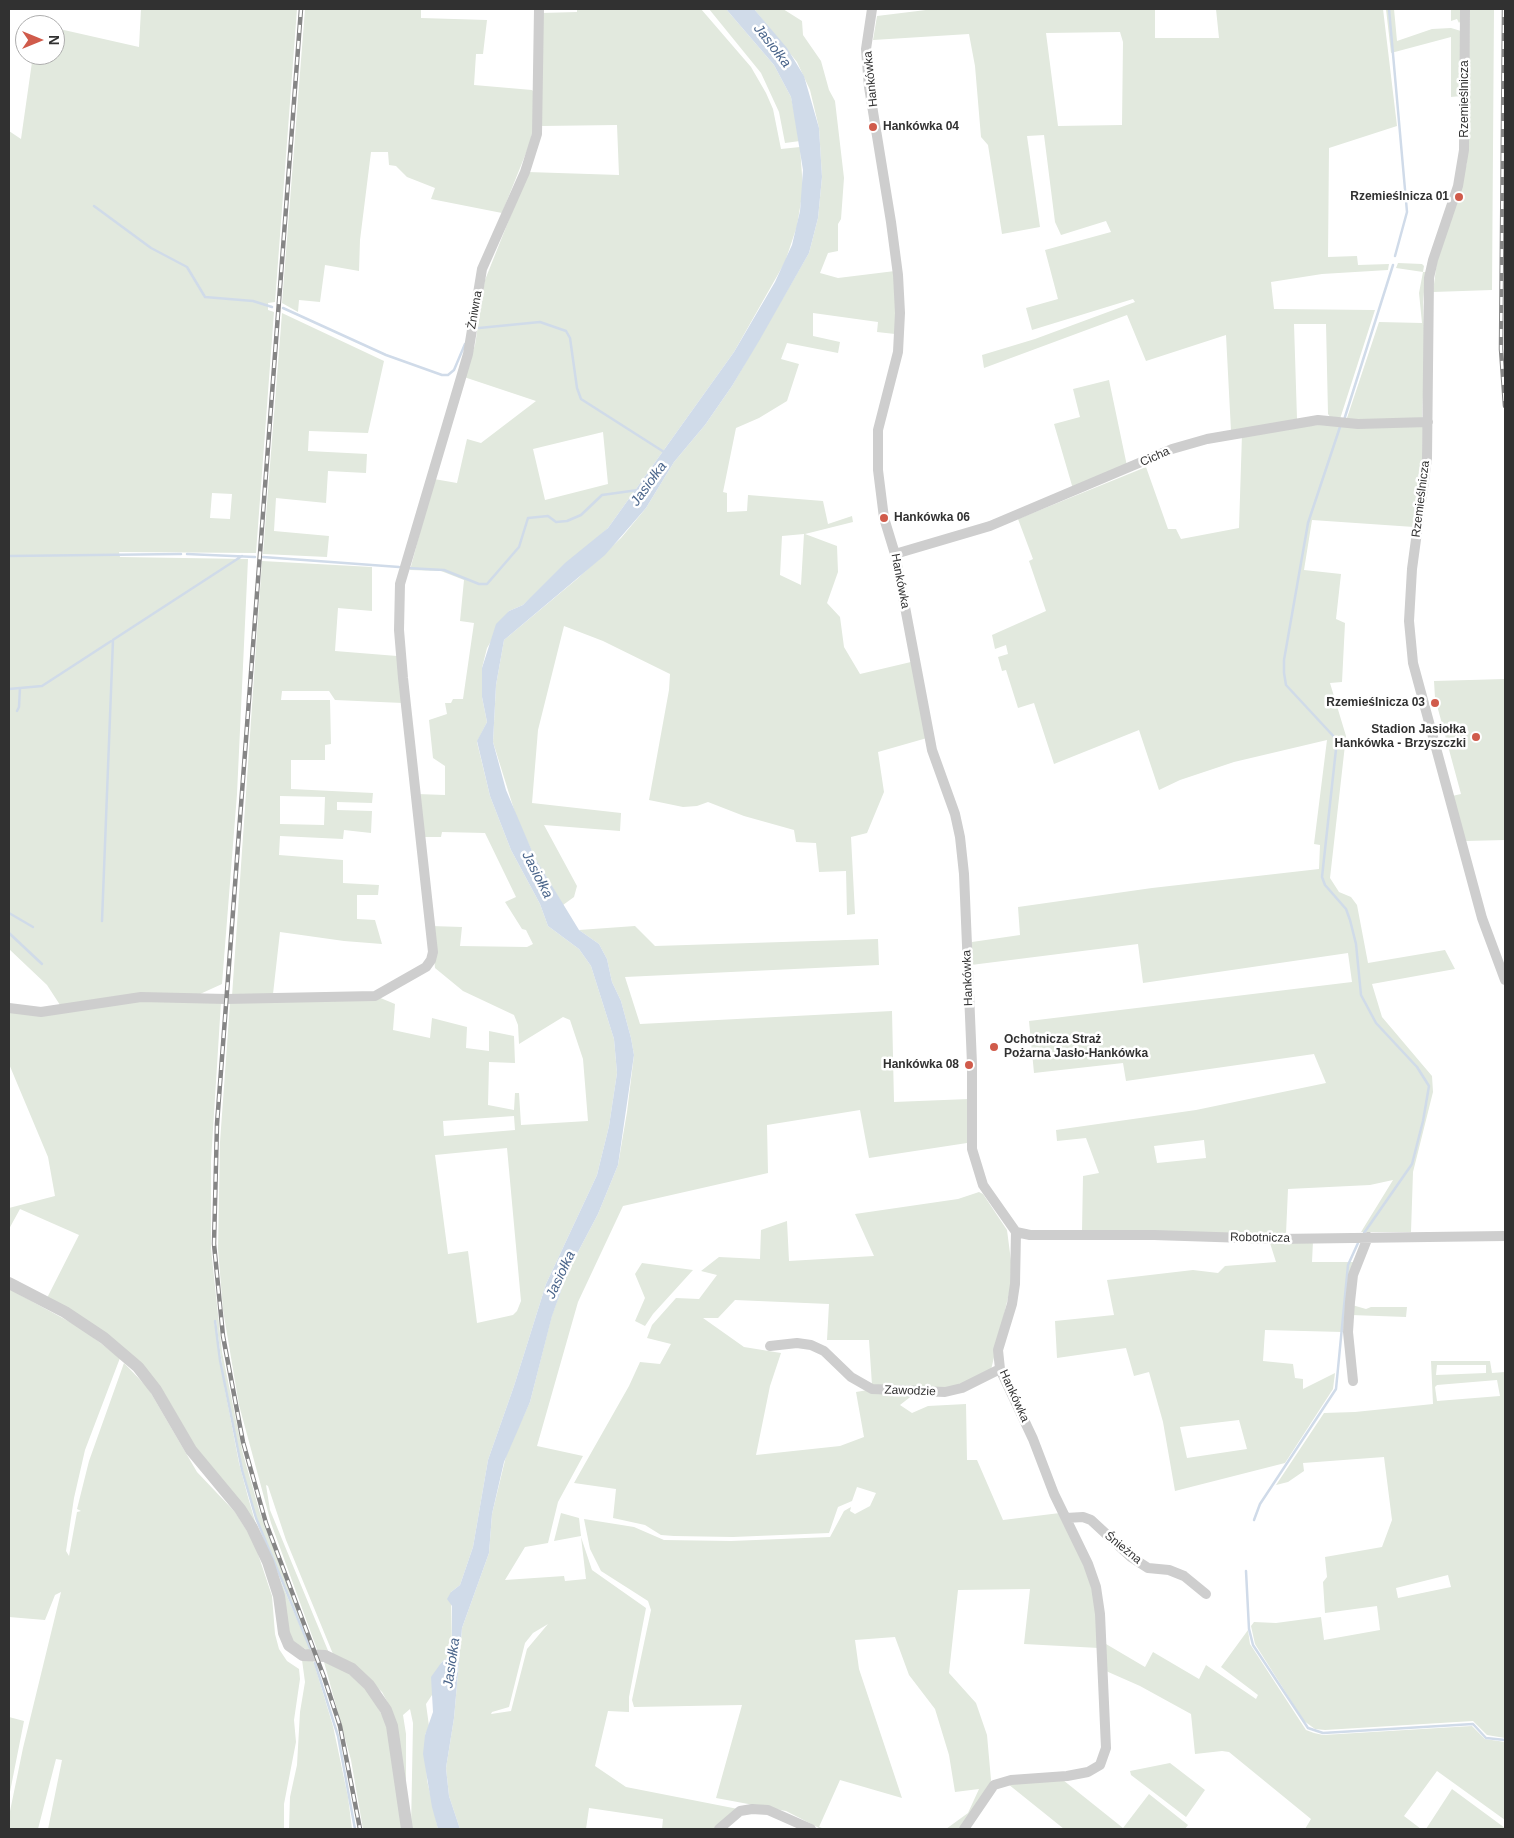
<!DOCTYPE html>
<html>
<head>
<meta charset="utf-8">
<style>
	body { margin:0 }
	#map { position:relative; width:1514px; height:1838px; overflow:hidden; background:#fff; font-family:Helvetica,sans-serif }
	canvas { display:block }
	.frame { position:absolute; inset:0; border:10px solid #313131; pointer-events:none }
	.north { position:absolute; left:15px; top:15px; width:50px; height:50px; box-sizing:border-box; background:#fff; border:1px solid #adadad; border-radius:50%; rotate:90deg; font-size:14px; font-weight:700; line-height:20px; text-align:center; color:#313131 }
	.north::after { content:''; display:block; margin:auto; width:18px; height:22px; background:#d05b4b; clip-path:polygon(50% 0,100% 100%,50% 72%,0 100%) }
</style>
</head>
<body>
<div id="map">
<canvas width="1514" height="1838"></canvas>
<div class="frame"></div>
<div class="north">N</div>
</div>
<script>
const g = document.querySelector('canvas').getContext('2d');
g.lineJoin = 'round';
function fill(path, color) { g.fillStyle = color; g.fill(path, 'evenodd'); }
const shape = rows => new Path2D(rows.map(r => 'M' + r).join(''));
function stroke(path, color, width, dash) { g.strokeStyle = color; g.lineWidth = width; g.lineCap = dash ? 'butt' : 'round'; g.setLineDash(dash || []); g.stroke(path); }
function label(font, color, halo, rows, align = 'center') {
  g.font = font + ' Helvetica,sans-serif'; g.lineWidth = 5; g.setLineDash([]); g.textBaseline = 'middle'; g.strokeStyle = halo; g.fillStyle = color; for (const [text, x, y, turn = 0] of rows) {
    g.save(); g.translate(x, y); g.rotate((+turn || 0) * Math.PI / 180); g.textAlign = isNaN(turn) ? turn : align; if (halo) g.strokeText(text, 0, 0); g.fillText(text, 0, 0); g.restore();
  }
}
const green = shape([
	[141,9,297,9,275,302,268,303,268,310,274,312,256,553,119,552,120,557,248,559,237,794,222,984,200,994,62,1008,47,985,9,949,9,131,21,139,33,55,55,55,55,28,139,47],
	[212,493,232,494,230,519,210,518],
	[305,9,421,9,421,18,487,20,483,54,476,54,474,85,532,90,535,93,534,124,530,143,502,213,431,199,435,188,407,177,396,166,389,165,388,152,371,152,360,240,359,271,325,265,320,302,299,300,298,312,282,303],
	[577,9,701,9,751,67,766,93,773,109,781,149,800,147,803,189,797,226,785,262,734,352,608,528,523,605,509,611,487,648,482,668,482,697,487,722,477,742,490,796,511,850,540,904,548,926,579,949,591,966,614,1039,617,1073,609,1126,597,1175,546,1284,514,1386,488,1460,473,1547,460,1585,451,1592,452,1647,449,1656,441,1663,432,1695,426,1704,429,1726,425,1735,427,1780,438,1829,411,1829,413,1723,410,1709,403,1715,406,1734,406,1783,388,1703,382,1692,369,1680,333,1654,286,1540,268,1486,266,1485,270,1510,329,1653,318,1652,271,1523,239,1405,223,1310,218,1249,220,1142,230,1003,378,997,395,1004,393,1030,430,1038,432,1018,467,1027,466,1048,489,1051,489,1031,514,1036,515,1063,489,1062,488,1105,514,1110,515,1093,519,1093,521,1125,588,1121,583,1059,570,1020,563,1017,519,1044,518,1025,514,1015,463,991,435,968,431,926,462,927,460,946,527,947,533,944,526,930,522,929,505,902,516,897,485,833,442,832,441,837,425,837,417,794,445,795,445,766,433,758,429,720,447,714,445,703,451,703,453,699,463,699,474,623,460,621,464,580,441,571,410,570,434,479,457,483,467,439,481,443,536,401,464,377,475,345,485,280,528,172,619,175,617,125,541,126,541,13,577,12],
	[603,432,608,484,545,500,533,449],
	[514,1116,515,1130,444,1136,443,1121],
	[507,1148,521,1301,517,1311,513,1315,477,1323,468,1251,448,1254,435,1155],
	[709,9,726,9,774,65,791,97,800,141,785,143,779,112,761,73],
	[754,9,783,9,802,21,803,35,821,61,829,90,835,101,844,178,841,219,838,224,838,251,828,253,820,273,838,278,895,271,895,334,877,332,878,322,813,313,813,336,840,342,838,353,787,343,781,359,799,364,787,401,759,418,736,428,723,492,727,493,727,512,747,511,748,495,823,501,828,524,852,516,853,522,805,534,837,546,838,572,827,603,840,617,844,647,860,674,911,662,927,738,878,752,884,792,867,833,851,837,855,914,847,915,846,871,819,872,816,843,796,842,794,830,744,816,708,802,697,806,683,807,649,800,669,690,670,674,603,641,564,626,538,730,532,803,621,813,620,831,544,825,577,886,574,897,563,905,535,858,516,816,493,742,496,685,504,640,577,579,621,538,646,508,674,462,705,425,732,386,809,253,818,218,822,177,819,128,810,90,797,62],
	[804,534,801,585,780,575,782,536],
	[934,9,1155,9,1155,38,1219,38,1216,9,1383,9,1397,126,1329,148,1328,257,1357,256,1358,265,1389,264,1388,270,1322,274,1271,282,1274,309,1375,310,1340,419,1331,418,1328,414,1326,324,1294,324,1297,419,1231,431,1226,335,1146,361,1127,315,984,368,982,355,1035,339,1135,302,1133,299,1032,330,1026,308,1058,299,1045,250,1111,232,1106,221,1061,235,1055,222,1044,135,1027,136,1040,227,1002,234,988,145,981,137,975,66,969,34,873,40,877,16],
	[1120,32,1123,42,1122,125,1058,126,1046,33],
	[1386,9,1394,9,1397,41,1432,29,1451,28,1461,31,1461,96,1451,97,1451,37,1391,53],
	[1451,9,1462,9,1462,19,1459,23,1457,19,1451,21],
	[1470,9,1494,9,1492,290,1433,292,1438,253,1467,163],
	[1398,263,1422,264,1424,266,1423,272,1426,272,1423,302,1425,350,1422,418,1346,421,1379,322,1422,323,1419,293,1423,272,1396,268],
	[282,313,384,361,368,433,309,431,308,451,367,454,366,473,328,471,326,503,276,498,274,531,329,536,327,557,263,554],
	[1109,380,1127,466,1073,489,1054,424,1080,417,1073,389],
	[1318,425,1423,426,1422,458,1414,527,1312,520,1304,570,1341,574,1336,619,1345,623,1342,682,1330,683,1346,736,1330,878,1339,892,1351,897,1357,905,1368,963,1445,950,1455,969,1372,984,1382,1017,1432,1076,1433,1092,1413,1172,1411,1232,1361,1232,1393,1180,1370,1185,1288,1189,1286,1234,1082,1232,1083,1176,1099,1173,1086,1138,1057,1141,1056,1130,1196,1110,1326,1083,1314,1054,1126,1081,1123,1063,1034,1073,1029,1021,1352,982,1348,953,1143,983,1138,944,971,965,972,942,1020,935,1018,907,1152,888,1319,869,1320,845,1314,844,1327,740,1234,762,1180,780,1159,790,1139,730,1054,764,1034,703,1018,708,1006,670,1002,671,998,657,1008,654,1006,645,995,649,992,635,1046,611,1029,561,1033,559,1018,519,1146,467,1168,529,1176,529,1181,539,1239,528,1242,434],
	[1204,1140,1206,1158,1157,1163,1154,1146],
	[262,561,372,567,372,611,338,608,335,651,397,656,403,703,335,700,329,691,282,691,281,700,330,700,331,744,325,745,325,760,291,760,291,789,373,793,372,803,337,802,337,810,372,811,371,833,344,830,343,839,280,836,279,855,343,860,343,883,379,885,378,895,357,895,357,919,375,920,382,944,344,941,280,932,273,994,232,996],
	[280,796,325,797,324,825,280,824],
	[1505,679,1505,840,1466,841,1452,796,1461,794,1435,698,1434,681],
	[635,926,655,946,878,939,879,965,625,977,640,1024,892,1011,894,1102,969,1099,967,1143,869,1158,860,1110,767,1125,768,1173,623,1206,578,1302,537,1446,583,1456,558,1502,548,1543,525,1547,505,1580,564,1576,565,1581,586,1579,581,1537,592,1570,646,1608,629,1697,629,1712,608,1711,595,1766,626,1787,738,1809,715,1829,662,1829,663,1819,589,1808,586,1829,460,1829,449,1796,446,1768,454,1718,462,1628,489,1553,492,1514,507,1452,530,1402,552,1315,569,1269,598,1214,618,1165,627,1112,634,1055,631,1038,621,1001,612,982,607,959,599,944,579,930],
	[548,1624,527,1649,511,1711,491,1714,492,1712,509,1707,525,1643,533,1633],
	[126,1000,221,1002,211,1161,211,1249,222,1352,243,1454,260,1513,313,1652,256,1517,243,1471,223,1372,216,1321,214,1321,225,1390,239,1463,248,1497,255,1521,311,1652,291,1641,279,1581,201,1457,164,1393,47,1298,79,1235,20,1209,9,1229,9,1208,55,1196,48,1157,9,1064,9,1010],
	[979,1192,983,1194,1007,1230,1011,1261,1010,1289,991,1370,962,1385,945,1389,872,1385,869,1340,827,1340,829,1304,735,1300,718,1318,703,1318,744,1347,781,1353,770,1386,756,1455,840,1446,864,1437,856,1392,868,1390,914,1394,900,1405,912,1413,928,1406,966,1404,967,1460,977,1460,1003,1520,1060,1513,1084,1563,1091,1586,1096,1606,1099,1648,1024,1644,1030,1589,958,1590,949,1673,976,1703,987,1735,991,1780,990,1786,960,1829,946,1829,968,1813,979,1789,955,1792,949,1755,935,1709,909,1675,895,1637,855,1640,859,1669,902,1798,840,1780,819,1827,825,1829,821,1829,786,1811,716,1798,742,1705,634,1707,632,1700,651,1610,648,1601,601,1571,590,1549,584,1519,634,1527,664,1540,731,1541,830,1537,844,1511,851,1507,850,1511,855,1514,870,1506,876,1493,857,1487,852,1501,838,1507,829,1533,733,1537,674,1536,661,1535,645,1525,613,1518,616,1489,574,1483,629,1386,640,1362,660,1364,671,1344,647,1338,652,1325,676,1298,699,1299,717,1275,701,1271,719,1257,760,1259,761,1230,787,1221,789,1261,874,1256,855,1214,958,1199],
	[1313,1241,1312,1262,1356,1262,1343,1332,1265,1330,1263,1361,1293,1364,1295,1378,1303,1379,1303,1389,1335,1373,1333,1389,1285,1463,1175,1491,1163,1422,1149,1372,1134,1376,1126,1348,1057,1358,1055,1321,1114,1315,1107,1280,1193,1270,1218,1273,1225,1266,1276,1262,1270,1243],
	[1239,1420,1247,1449,1187,1458,1180,1427],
	[642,1263,693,1270,653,1314,645,1326,635,1321,645,1298,635,1274],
	[9,1289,81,1328,120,1358,85,1450,74,1498,66,1551,69,1556,77,1512,81,1511,77,1509,89,1461,124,1363,148,1388,197,1472,235,1512,254,1542,272,1596,275,1634,279,1649,287,1661,299,1669,300,1679,294,1720,296,1742,284,1804,284,1829,48,1829,62,1760,56,1759,38,1829,9,1829,9,1816,23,1748,61,1592,55,1595,45,1620,9,1617],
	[1352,1305,1366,1309,1371,1307,1407,1307,1406,1317,1351,1315],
	[1431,1361,1490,1361,1492,1373,1505,1372,1505,1738,1487,1735,1473,1721,1325,1730,1315,1729,1304,1721,1255,1644,1251,1626,1254,1622,1276,1623,1321,1617,1324,1640,1380,1630,1377,1606,1325,1613,1323,1582,1327,1577,1325,1557,1382,1547,1392,1520,1384,1457,1303,1463,1304,1471,1288,1482,1276,1485,1324,1413,1355,1412,1433,1404],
	[1486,1365,1486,1373,1436,1375,1437,1365],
	[1497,1380,1500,1396,1437,1401,1435,1387,1437,1385],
	[1448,1575,1451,1587,1398,1598,1396,1588],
	[561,1513,579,1518,581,1536,554,1541],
	[1248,1630,1250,1644,1306,1730,1314,1733,1323,1735,1472,1726,1485,1739,1505,1742,1505,1820,1437,1771,1404,1816,1421,1829,1305,1829,1311,1819,1229,1752,1222,1751,1195,1754,1191,1714,1140,1686,1106,1671,1106,1644,1145,1667,1153,1652,1199,1679,1206,1665,1256,1699,1258,1695,1221,1667],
	[302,1660,313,1660,333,1726,348,1797,352,1829,289,1829,290,1797,297,1765,300,1712,305,1682],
	[324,1662,346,1671,369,1692,386,1722,402,1829,363,1829,351,1760],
	[9,1717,24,1721,9,1797],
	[1170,1763,1205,1790,1186,1817,1131,1775,1130,1771],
	[1063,1780,1123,1828,1149,1794,1188,1825,1185,1829,1064,1829,1008,1784],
	[1452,1789,1505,1828,1505,1829,1426,1829]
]);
const water = shape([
	[726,9,754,9,787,48,804,76,819,128,822,177,818,218,809,253,759,341,732,386,705,425,674,462,646,508,605,555,504,640,496,685,493,742,506,790,535,858,579,930,599,944,607,959,612,982,621,1001,631,1038,634,1055,618,1165,598,1214,569,1269,552,1316,530,1402,504,1462,492,1514,489,1553,462,1628,454,1718,446,1768,449,1796,460,1829,438,1829,432,1807,423,1754,425,1735,433,1712,431,1677,441,1663,449,1656,452,1647,452,1606,447,1599,451,1592,460,1585,473,1547,488,1460,514,1386,546,1284,597,1175,609,1126,617,1073,614,1039,591,966,579,949,548,926,540,904,511,850,490,796,477,741,487,722,482,697,482,668,496,624,509,611,523,605,565,563,608,528,734,352,775,282,792,245,800,211,803,170,791,97,774,65]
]);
const stream = shape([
	[1389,9,1407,212,1395,256],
	[94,206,151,248,187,267,205,297,253,301,272,307],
	[283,308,386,355,442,375,448,375,454,370,465,344],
	[479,328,540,322,566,331,570,338,577,388,581,399,664,452],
	[1344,420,1393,265],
	[1340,427,1308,523,1284,660,1284,673,1286,685,1337,740,1322,877,1325,885,1346,909,1350,920,1356,944,1361,995,1376,1023,1417,1067,1429,1086,1423,1121,1412,1164,1364,1233],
	[187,554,255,557],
	[9,556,181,554],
	[263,557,399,567],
	[407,568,444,570,479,584,487,584,519,547,528,518,548,516,556,522,567,521,581,515,602,495,638,490],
	[9,689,42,686,242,556],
	[17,711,19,707,20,688],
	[9,913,33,927],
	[102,921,113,640],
	[9,933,42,964],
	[215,1321,220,1360,242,1470,256,1518,310,1648],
	[1254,1520,1260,1504,1336,1389,1348,1265,1358,1243],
	[1246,1571,1249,1629,1253,1645,1308,1728,1323,1733,1473,1724,1486,1738,1505,1740],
	[315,1663,338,1736,355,1829]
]);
const minor = shape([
	[872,9,866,49,869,87,891,222,898,275,900,313,898,352,878,430,878,470,884,518,895,554,932,750,955,814,960,837,964,874,972,1064,972,1149,983,1185,1016,1232,1015,1284,1012,1304,998,1350,1000,1369,1033,1439,1054,1494,1088,1564,1096,1587,1100,1614,1106,1748,1100,1765,1088,1772,1067,1776,1011,1780,994,1785,964,1829],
	[1465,9,1464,150,1458,186,1433,260,1429,278,1427,458,1412,569,1409,621,1413,663,1449,796,1482,918,1505,980],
	[895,554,990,526,1172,449,1207,439,1318,420,1358,424,1428,422],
	[9,1008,41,1012,141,997,226,999,375,996,426,967,431,960,433,952,403,678,399,630,400,584,468,354,482,269,525,172,537,134,539,9],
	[1016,1232,1030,1235,1154,1235,1277,1239,1505,1236],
	[770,1346,797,1343,811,1345,824,1351,851,1377,872,1389,945,1392,962,1388,1000,1369],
	[1353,1381,1348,1332,1350,1302,1353,1275,1368,1237],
	[1066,1518,1083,1517,1091,1520,1131,1557,1148,1568,1169,1570,1184,1576,1206,1594],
	[719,1829,740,1811,752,1809,768,1810,811,1829]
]);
const tertiary = shape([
	[9,1283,65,1312,104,1338,138,1367,156,1390,191,1450,240,1509,252,1528,268,1562,279,1596,284,1633,289,1645,303,1655,325,1656,352,1669,369,1685,386,1710,392,1726,407,1829]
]);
const rail = shape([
	[301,9,217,1124,214,1244,223,1336,243,1442,266,1523,324,1677,340,1726,360,1829],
	[1504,9,1501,349,1505,406]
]);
const markers = [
	[873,127,5,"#d05b4b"],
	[1459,197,5,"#d05b4b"],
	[884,518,5,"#d05b4b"],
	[1435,703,5,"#d05b4b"],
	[1476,737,5,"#d05b4b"],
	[994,1047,5,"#d05b4b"],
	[969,1065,5,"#d05b4b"]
];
const streetNames = [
	["Hankówka",871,79,-96],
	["Rzemieślnicza",1465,99,-90],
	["Żniwna",475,310,-80],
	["Cicha",1155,457,-24],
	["Rzemieślnicza",1421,499,-83],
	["Hankówka",900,581,79],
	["Hankówka",968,978,-92],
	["Robotnicza",1260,1238,1],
	["Zawodzie",910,1391,2],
	["Hankówka",1014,1396,66],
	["Śnieżna",1123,1548,39]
];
const poiNames = [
	["Hankówka 04",883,127,"left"],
	["Rzemieślnicza 01",1449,197],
	["Hankówka 06",894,518,"left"],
	["Rzemieślnicza 03",1425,703],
	["Stadion Jasiołka",1466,730],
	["Hankówka - Brzyszczki",1466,744],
	["Ochotnicza Straż",1004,1040,"left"],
	["Pożarna Jasło-Hankówka",1004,1054,"left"],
	["Hankówka 08",959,1065]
];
const waterNames = [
	["Jasiołka",772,46,52],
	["Jasiołka",649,484,-54],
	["Jasiołka",537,875,63],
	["Jasiołka",561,1275,-65],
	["Jasiołka",452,1663,-82]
];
fill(green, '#e2e9de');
fill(water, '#d0dbe9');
stroke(stream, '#d0dbe9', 2.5);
stroke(minor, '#cecece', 10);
stroke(tertiary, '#cecece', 12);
stroke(rail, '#868686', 4.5);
stroke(rail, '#fff', 2.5, [8]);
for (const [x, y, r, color] of markers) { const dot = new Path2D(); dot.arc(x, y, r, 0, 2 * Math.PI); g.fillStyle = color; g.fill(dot); stroke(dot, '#fff', 2); }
label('12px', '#313131', '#fff', streetNames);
label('bold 12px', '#313131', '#fff', poiNames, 'right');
label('italic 14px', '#49648a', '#fff', waterNames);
</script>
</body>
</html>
